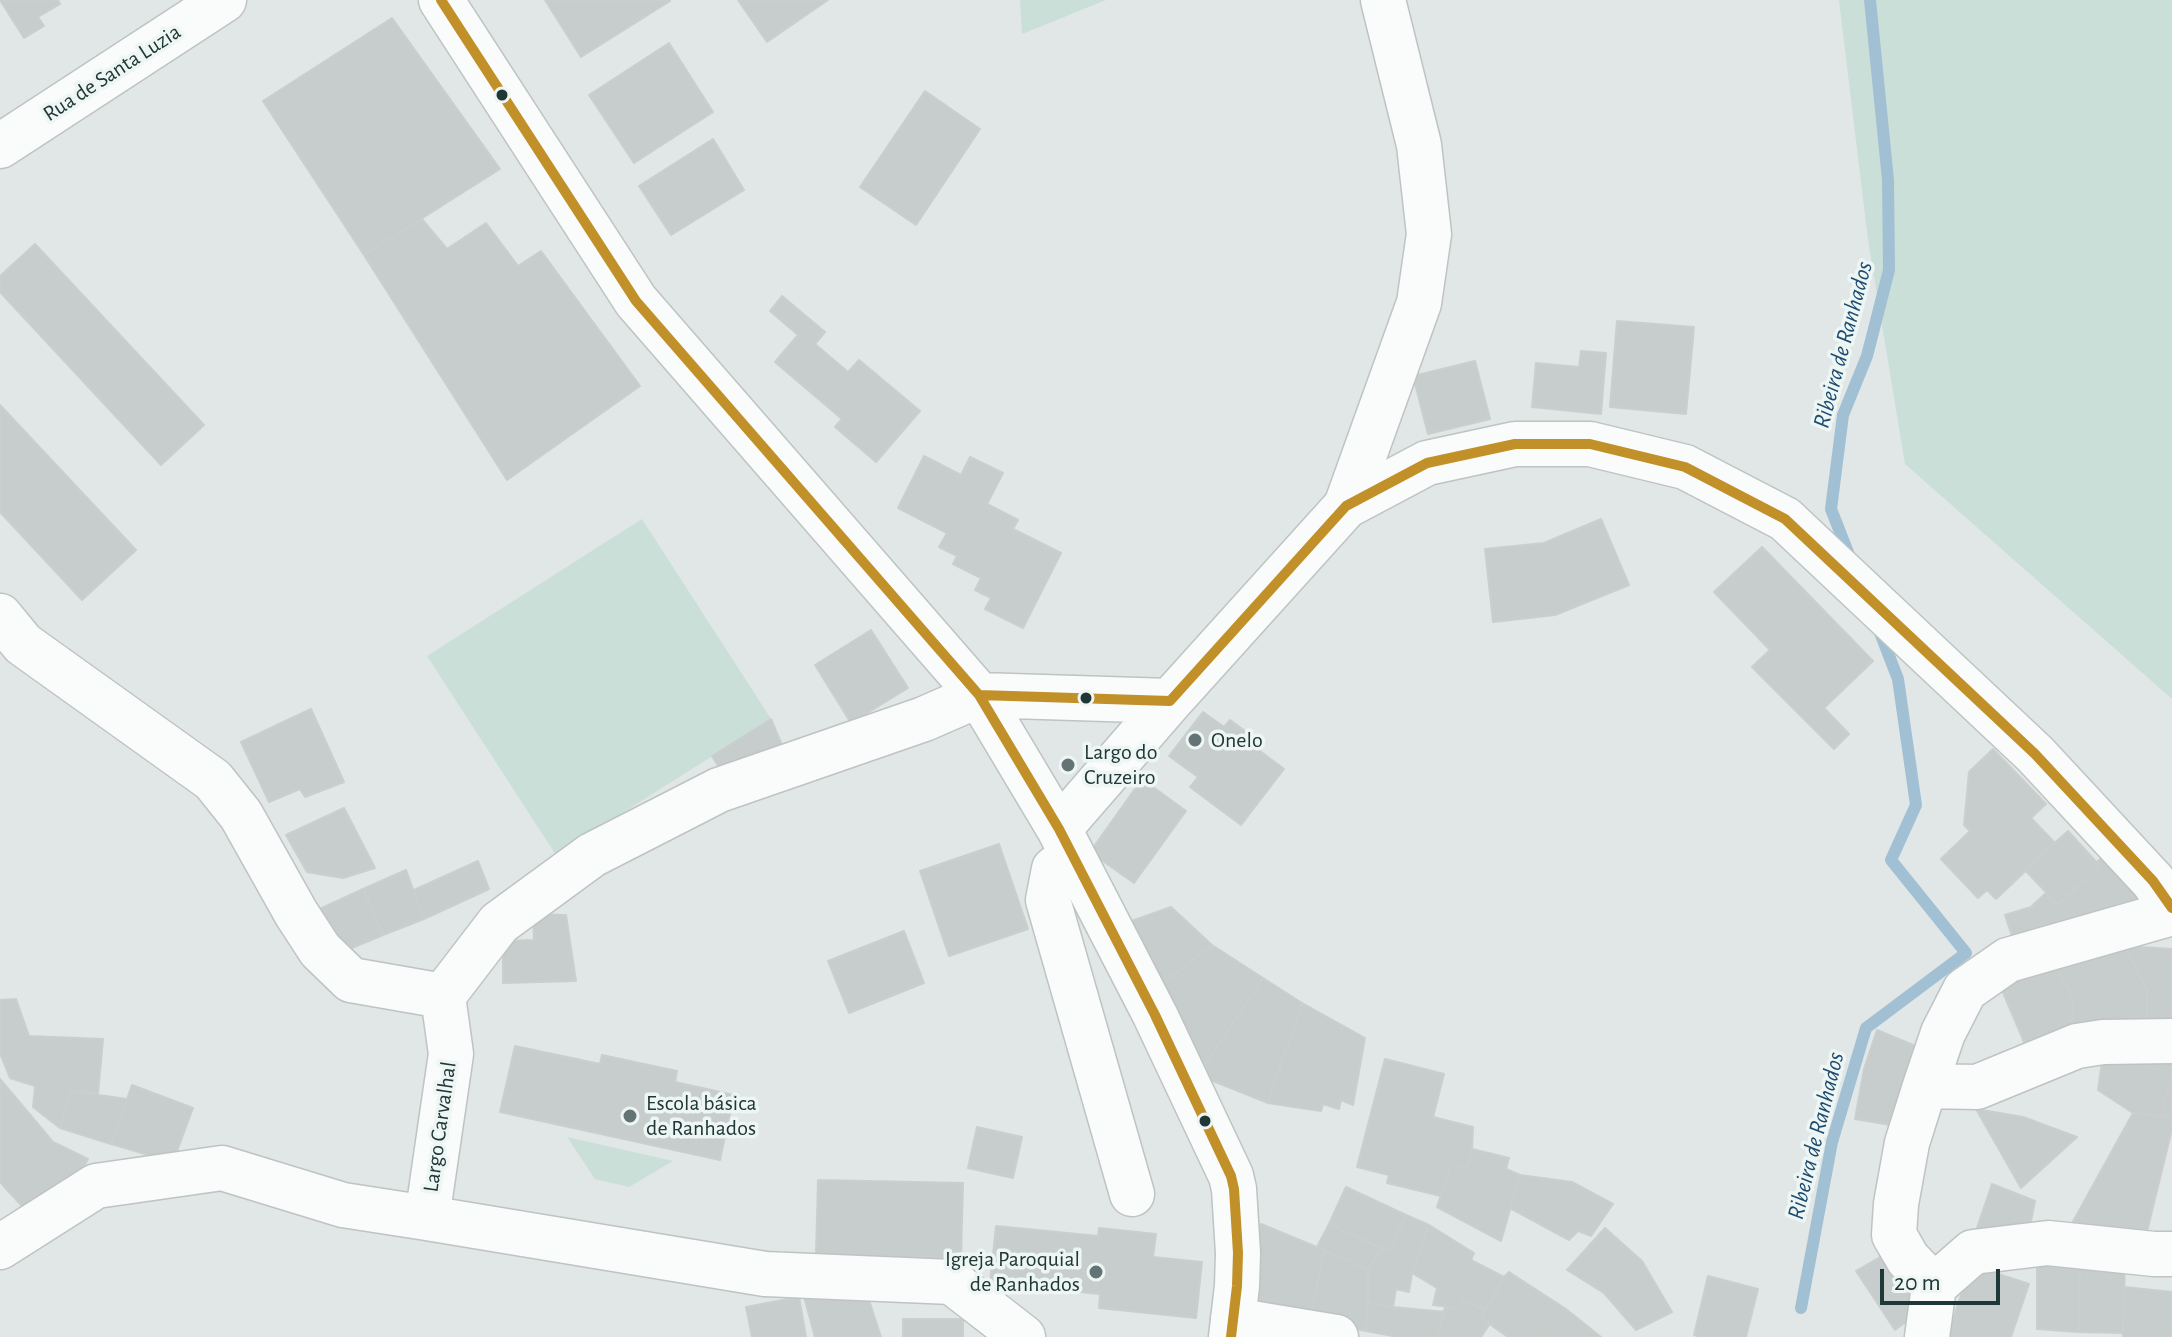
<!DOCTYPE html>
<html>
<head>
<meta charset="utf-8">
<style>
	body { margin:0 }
	#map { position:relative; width:2172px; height:1337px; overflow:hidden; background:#e1e6e6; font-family:"Alegreya Sans",sans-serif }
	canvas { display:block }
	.scale { position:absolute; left:1880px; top:1269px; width:120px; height:36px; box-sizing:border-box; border:4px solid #203738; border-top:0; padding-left:10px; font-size:24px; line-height:28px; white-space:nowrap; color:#203738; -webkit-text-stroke:6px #eef6f4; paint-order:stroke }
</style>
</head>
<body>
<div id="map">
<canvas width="2172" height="1337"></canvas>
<div class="scale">20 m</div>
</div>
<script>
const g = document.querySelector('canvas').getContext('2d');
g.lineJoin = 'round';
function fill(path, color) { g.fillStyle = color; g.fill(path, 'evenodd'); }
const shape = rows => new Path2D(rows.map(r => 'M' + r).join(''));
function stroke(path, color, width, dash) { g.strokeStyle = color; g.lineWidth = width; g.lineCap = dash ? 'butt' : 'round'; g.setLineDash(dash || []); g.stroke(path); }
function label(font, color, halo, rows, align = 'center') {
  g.font = font + ' "Alegreya Sans",sans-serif'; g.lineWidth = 7; g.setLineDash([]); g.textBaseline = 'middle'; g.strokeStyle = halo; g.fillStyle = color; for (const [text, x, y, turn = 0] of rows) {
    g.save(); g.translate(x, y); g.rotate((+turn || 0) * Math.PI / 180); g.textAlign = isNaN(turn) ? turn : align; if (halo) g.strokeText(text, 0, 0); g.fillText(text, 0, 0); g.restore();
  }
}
const green = shape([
	[1020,0,1106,0,1022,34],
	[1839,0,2172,0,2172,699,1905,464,1868,240],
	[642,519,771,719,556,855,427,656],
	[567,1137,673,1161,629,1187,595,1179]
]);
const stream = shape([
	[1849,555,1831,509,1843,415,1867,356,1889,270,1888,180,1870,0],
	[1801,1308,1832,1142,1866,1028,1966,953,1891,860,1916,805,1898,679,1879,630]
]);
const building = shape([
	[0,0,58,0,60,4,38,17,44,26,24,38,0,0],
	[545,0,669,0,670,1,581,57,545,0],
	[738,0,828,0,767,42,738,0],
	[392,18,500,169,364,255,263,101,392,18],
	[669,43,713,112,634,163,589,95,669,43],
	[925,91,980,129,916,225,860,187,925,91],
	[713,139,744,190,671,235,639,186,713,139],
	[422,219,447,249,486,223,518,266,541,251,640,386,507,480,364,255,422,219],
	[35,244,204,425,161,465,0,292,0,276,35,244],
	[782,296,825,332,815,344,848,372,859,360,920,411,876,462,835,427,842,419,775,362,798,335,770,311,782,296],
	[1617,321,1694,327,1686,414,1610,407,1617,321],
	[1581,351,1606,353,1601,414,1532,407,1536,363,1579,367,1581,351],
	[1475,361,1490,419,1428,434,1413,376,1475,361],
	[0,405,136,550,82,600,0,512,0,405],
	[924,456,961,475,970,457,1003,473,987,504,1018,520,1013,529,1061,553,1023,628,985,609,991,598,975,590,981,578,953,564,957,556,939,547,947,533,898,508,924,456],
	[1601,519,1629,585,1555,615,1493,622,1485,549,1544,543,1601,519],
	[1762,547,1873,661,1824,708,1849,734,1834,749,1752,667,1770,650,1714,592,1762,547],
	[871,630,908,688,851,723,815,665,871,630],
	[311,709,344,782,305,797,300,789,269,802,241,742,311,709],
	[1203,712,1224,727,1230,720,1256,739,1252,745,1284,769,1241,825,1190,787,1198,777,1169,756,1203,712],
	[771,719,784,750,722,772,712,756,771,719],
	[1993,749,2046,804,2031,818,2055,843,1996,899,1987,890,1978,898,1941,859,1970,831,1964,825,1969,772,1993,749],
	[1142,779,1186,811,1134,883,1090,852,1142,779],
	[344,808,375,868,343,878,307,872,286,835,344,808],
	[2068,831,2100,866,2058,905,2025,870,2068,831],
	[999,844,1028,929,949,956,920,871,999,844],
	[2109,851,2138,900,2013,939,2005,915,2031,907,2046,893,2058,905,2100,866,2097,862,2109,851],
	[478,861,489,889,424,919,414,890,478,861],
	[406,870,424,919,383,935,363,889,406,870],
	[363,889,383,935,347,950,309,914,363,889],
	[1171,907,1212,945,1162,984,1129,922,1171,907],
	[533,914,566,915,576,981,503,983,503,941,534,940,533,914],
	[904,931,924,983,849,1013,828,961,904,931],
	[1212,945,1263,978,1198,1075,1162,984,1212,945],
	[2124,946,2147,990,2147,1033,2071,1034,2073,999,2055,965,2124,946],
	[2124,946,2172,949,2172,1031,2147,1033,2147,990,2124,946],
	[2055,965,2073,999,2071,1034,2027,1049,1999,983,2055,965],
	[1263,978,1302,1003,1268,1103,1198,1075,1263,978],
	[16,999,29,1036,103,1039,98,1093,70,1091,60,1128,33,1107,35,1086,10,1078,0,1053,0,1000,16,999],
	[1302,1003,1365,1038,1353,1105,1341,1100,1339,1109,1323,1104,1321,1111,1268,1103,1302,1003],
	[1877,1030,1925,1050,1902,1127,1855,1119,1864,1069,1877,1030],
	[515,1046,600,1064,602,1055,677,1071,675,1082,734,1095,720,1160,500,1112,515,1046],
	[2104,1047,2172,1051,2172,1074,2161,1116,2133,1113,2098,1090,2104,1047],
	[1385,1059,1444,1074,1433,1117,1473,1127,1472,1149,1467,1168,1452,1164,1441,1196,1387,1183,1389,1175,1357,1167,1385,1059],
	[2172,1074,2172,1117,2161,1116,2172,1074],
	[0,1079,53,1142,88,1159,71,1190,30,1215,0,1182,0,1079],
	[132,1085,193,1108,173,1162,111,1144,132,1085],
	[70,1091,127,1099,111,1144,60,1128,70,1091],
	[1976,1109,2023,1117,2077,1137,2021,1188,1976,1109],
	[2133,1113,2172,1117,2172,1129,2143,1248,2065,1236,2133,1113],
	[977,1127,1022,1137,1013,1178,968,1168,977,1127],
	[1472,1149,1509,1158,1506,1169,1520,1175,1501,1241,1437,1207,1452,1164,1467,1168,1472,1149],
	[1520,1175,1572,1182,1613,1204,1591,1236,1578,1231,1569,1240,1510,1208,1520,1175],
	[818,1180,963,1183,961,1258,816,1254,818,1180],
	[1992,1184,2035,1201,2027,1241,1977,1228,1992,1184],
	[1346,1187,1406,1215,1389,1252,1329,1224,1346,1187],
	[1406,1215,1429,1225,1412,1273,1409,1292,1396,1289,1393,1307,1368,1303,1368,1270,1381,1248,1389,1252,1406,1215],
	[1261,1224,1324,1250,1310,1320,1257,1309,1246,1267,1261,1224],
	[1329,1224,1381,1248,1368,1270,1317,1247,1329,1224],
	[1429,1225,1474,1253,1471,1260,1504,1277,1486,1310,1463,1301,1459,1308,1433,1305,1437,1288,1412,1273,1429,1225],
	[996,1226,1098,1236,1099,1228,1156,1234,1153,1257,1202,1262,1196,1318,1099,1308,1100,1294,990,1283,996,1226],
	[1605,1228,1642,1261,1672,1312,1636,1330,1604,1293,1567,1270,1605,1228],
	[1894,1249,1919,1312,1895,1330,1856,1271,1894,1249],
	[1324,1250,1368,1270,1366,1331,1310,1320,1324,1250],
	[2037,1254,2080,1255,2079,1332,2037,1329,2037,1254],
	[2080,1255,2125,1256,2123,1333,2079,1332,2080,1255],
	[1971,1265,2029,1284,2011,1337,1947,1337,1971,1265],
	[1509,1272,1566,1309,1537,1337,1508,1337,1481,1318,1504,1277,1509,1272],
	[1708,1276,1758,1289,1746,1337,1702,1337,1694,1335,1708,1276],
	[2124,1287,2172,1292,2172,1337,2123,1337,2124,1287],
	[866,1291,881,1337,815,1337,803,1293,866,1291],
	[799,1297,806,1337,752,1337,746,1307,799,1297],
	[1463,1301,1486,1310,1481,1318,1489,1325,1481,1337,1437,1337,1445,1307,1459,1308,1463,1301],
	[1368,1303,1393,1307,1445,1312,1437,1337,1398,1337,1366,1331,1368,1303],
	[1566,1309,1601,1337,1537,1337,1566,1309],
	[903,1319,963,1319,963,1337,903,1337,903,1319]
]);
const street = shape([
	[0,146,224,0],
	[1346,506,1419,303,1429,234,1419,145,1383,0],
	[0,616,23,644,213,780,241,815,296,913,320,950,351,980,443,996],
	[979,695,924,719,719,790,592,855,499,923,443,996,451,1054,427,1218,765,1274,952,1282,1023,1337],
	[1071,856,1054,869,1048,900,1132,1194],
	[1925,1086,1977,1087,2077,1046,2103,1042,2172,1041],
	[0,1247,96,1186,222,1168,343,1205,427,1218],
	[1934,1286,1908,1259,1894,1235,1896,1204,1907,1143,1925,1086,1943,1033,1965,990,2008,960,2172,913],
	[1233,1320,1336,1337],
	[1927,1337,1934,1286,1973,1252,2048,1243,2154,1254,2172,1254]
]);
const secondary = shape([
	[441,0,636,301,979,695,1059,829,1155,1015,1231,1176,1234,1189,1238,1253,1237,1286,1231,1337],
	[979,695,1170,701],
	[1059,829,1170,701,1346,506,1427,463,1515,444,1590,444,1685,467,1785,519,2035,754,2153,881,2172,908]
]);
const bus1 = shape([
	[441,0,636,301,979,695,1059,829,1155,1015,1231,1176,1234,1189,1238,1253,1237,1286,1231,1337],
	[979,695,1170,701,1346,506,1427,463,1515,444,1590,444,1685,467,1785,519,2035,754,2153,881,2172,908]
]);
const markers = [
	[502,95,7,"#203738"],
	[1086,698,7,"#203738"],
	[1195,740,8,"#647475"],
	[1068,765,8,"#647475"],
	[630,1116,8,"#647475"],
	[1205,1121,7,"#203738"],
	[1096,1272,8,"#647475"]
];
const streetNames = [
	["Rua de Santa Luzia",112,73,-33],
	["Largo Carvalhal",440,1127,-82]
];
const poiNames = [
	["Onelo",1211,740],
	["Largo do",1084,752],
	["Cruzeiro",1084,777],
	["Escola básica",646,1103],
	["de Ranhados",646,1128],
	["Igreja Paroquial",1080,1259,"right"],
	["de Ranhados",1080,1284,"right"]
];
const waterNames = [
	["Ribeira de Ranhados",1843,345,-75],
	["Ribeira de Ranhados",1816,1136,-76]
];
fill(green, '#cadfd7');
stroke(stream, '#a2c0d4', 12);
fill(building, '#c7cdcc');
stroke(building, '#cacfce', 2);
stroke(street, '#bec3c3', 47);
stroke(secondary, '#bdc4c3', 47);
stroke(street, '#fafbfb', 44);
stroke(secondary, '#fafbfb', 44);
stroke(bus1, '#c19029', 10);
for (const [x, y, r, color] of markers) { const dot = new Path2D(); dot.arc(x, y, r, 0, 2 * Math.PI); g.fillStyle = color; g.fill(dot); stroke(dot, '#eef6f4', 3); }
label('22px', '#203738', '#eef6f4', streetNames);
label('22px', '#203738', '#eef6f4', poiNames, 'left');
label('italic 24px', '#1d4c70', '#eef6f4', waterNames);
</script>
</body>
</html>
